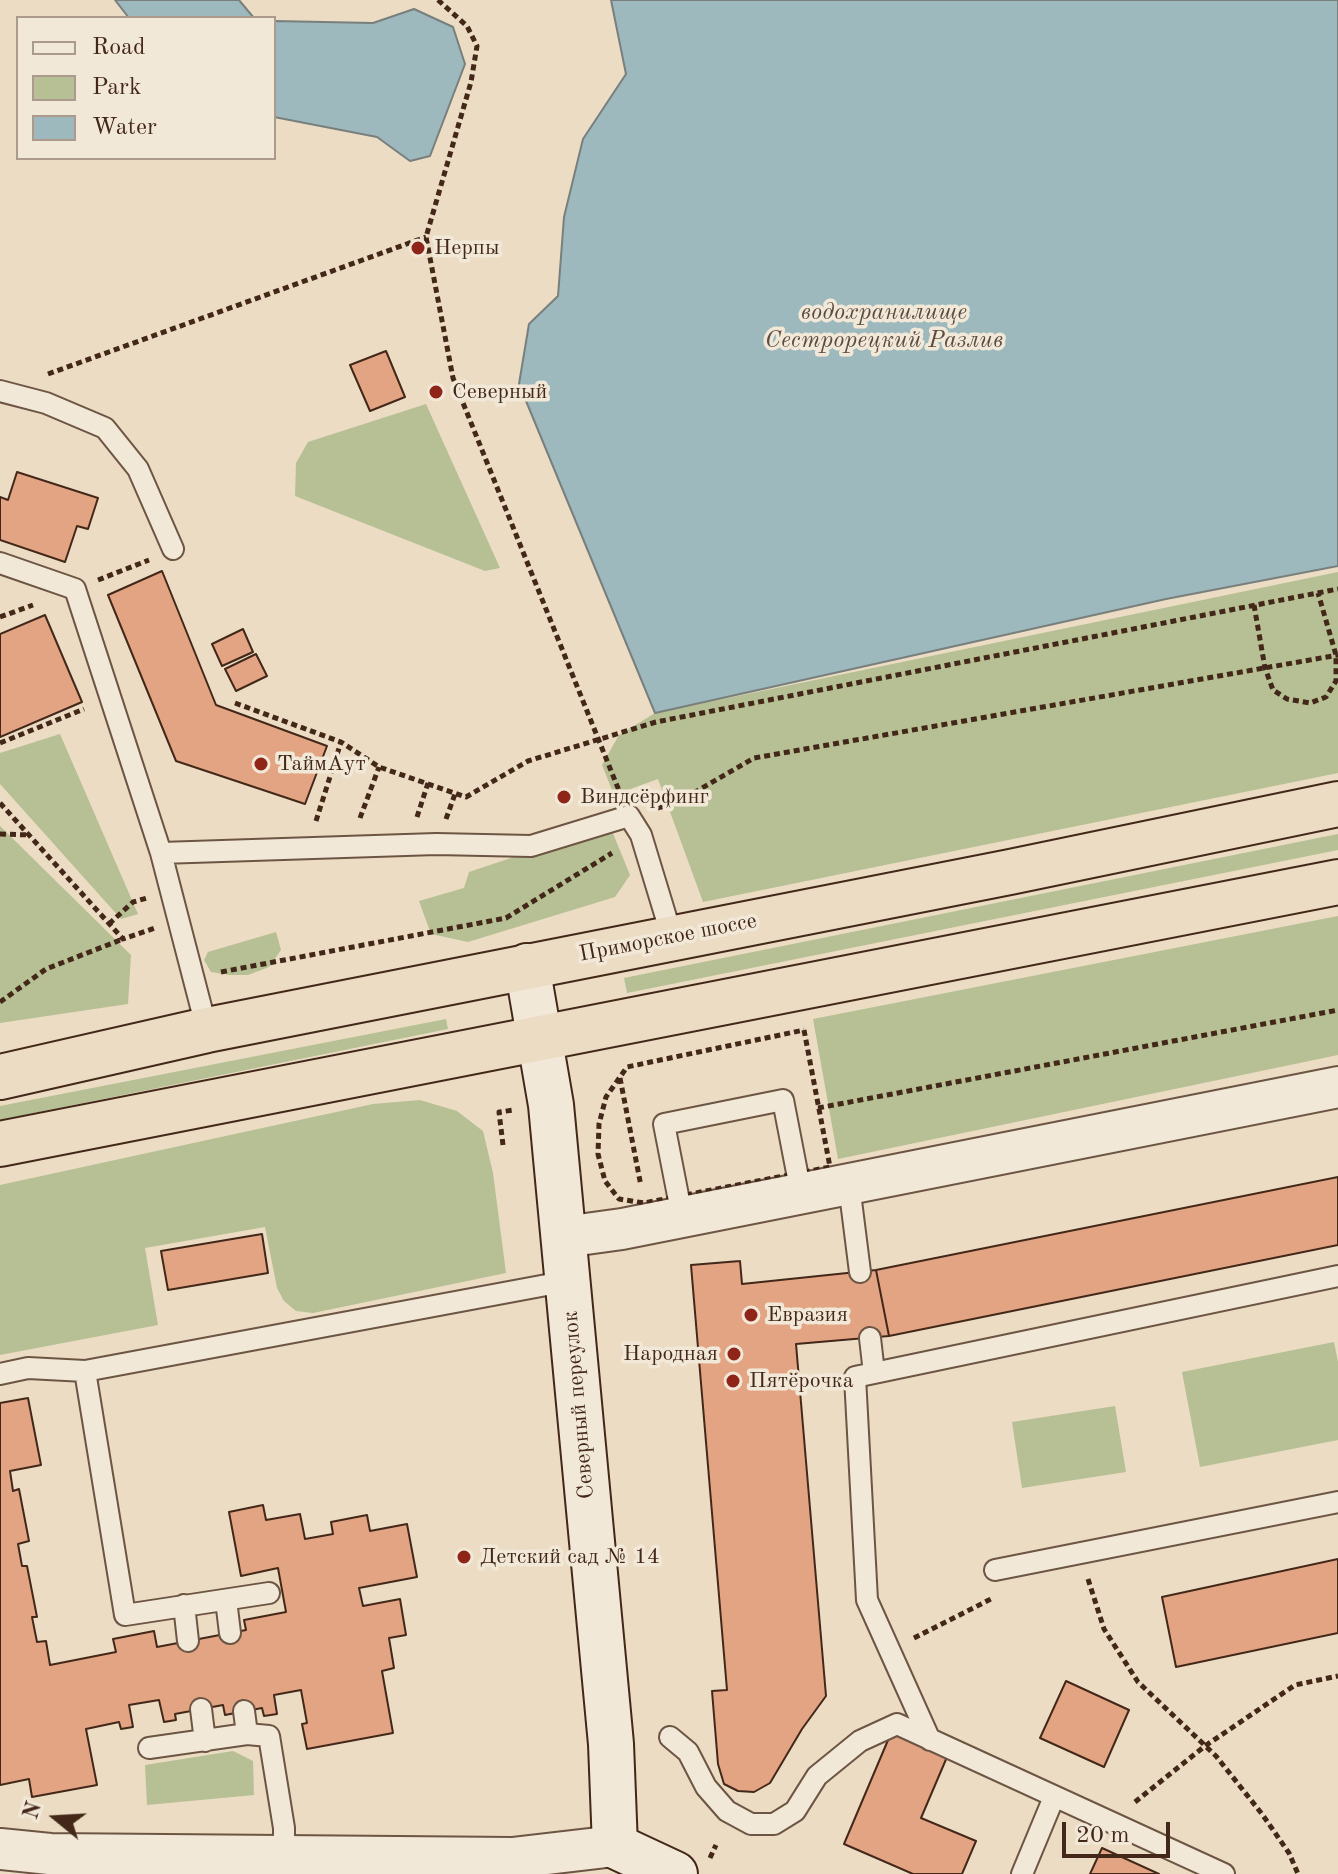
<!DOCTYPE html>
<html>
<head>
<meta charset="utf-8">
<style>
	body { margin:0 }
	#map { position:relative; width:1338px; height:1874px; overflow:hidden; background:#ebdcc3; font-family:"Old Standard TT",serif }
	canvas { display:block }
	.legend { position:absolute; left:16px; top:16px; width:260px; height:144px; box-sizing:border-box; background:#f2e8d8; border:2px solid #ac9b8c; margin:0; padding:10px 14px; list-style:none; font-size:24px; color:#432819 }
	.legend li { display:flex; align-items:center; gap:16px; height:40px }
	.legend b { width:40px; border:2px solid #ac9b8c }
	.north { position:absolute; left:16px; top:1778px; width:80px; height:80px; -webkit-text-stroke:6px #f2e8d8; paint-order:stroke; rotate:288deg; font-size:22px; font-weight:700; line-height:32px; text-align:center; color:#432819 }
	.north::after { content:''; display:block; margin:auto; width:28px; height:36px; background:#432819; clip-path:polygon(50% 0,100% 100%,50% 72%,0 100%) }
	.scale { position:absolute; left:1062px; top:1822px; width:108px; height:36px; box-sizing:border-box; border:4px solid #432819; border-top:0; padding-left:10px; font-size:24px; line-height:28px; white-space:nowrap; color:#432819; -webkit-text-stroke:6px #f2e8d8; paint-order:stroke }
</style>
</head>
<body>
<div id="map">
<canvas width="1338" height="1874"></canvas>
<ul class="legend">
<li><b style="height:10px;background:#f2e8d8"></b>Road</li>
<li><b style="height:22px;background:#b6c094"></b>Park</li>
<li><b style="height:22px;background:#9db9be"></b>Water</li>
</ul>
<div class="north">N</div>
<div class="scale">20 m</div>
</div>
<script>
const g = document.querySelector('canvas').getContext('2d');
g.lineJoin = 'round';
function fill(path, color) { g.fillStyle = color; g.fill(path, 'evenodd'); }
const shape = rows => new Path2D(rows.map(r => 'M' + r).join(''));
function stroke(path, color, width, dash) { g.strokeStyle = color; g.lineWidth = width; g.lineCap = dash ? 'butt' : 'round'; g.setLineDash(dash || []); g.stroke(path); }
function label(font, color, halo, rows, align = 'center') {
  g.font = font + ' "Old Standard TT",serif'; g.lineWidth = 7; g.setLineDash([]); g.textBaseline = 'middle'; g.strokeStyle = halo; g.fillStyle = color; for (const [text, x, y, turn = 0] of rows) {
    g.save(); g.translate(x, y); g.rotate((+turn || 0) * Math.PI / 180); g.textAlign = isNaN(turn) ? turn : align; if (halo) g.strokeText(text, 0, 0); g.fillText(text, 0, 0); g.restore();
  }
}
const green = shape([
	[426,404,500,568,485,571,295,496,296,463,308,442],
	[1338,572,1338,773,703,902,658,779,614,795,602,765,619,735,655,713],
	[60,734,138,914,121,919,0,784,0,753],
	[0,826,131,955,128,1004,0,1023],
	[612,831,630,875,615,897,468,942,431,934,419,901,464,888,469,872,520,855],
	[1338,834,1338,850,627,993,624,978],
	[1338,916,1338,1055,838,1159,813,1019],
	[276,932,281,950,269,967,248,975,229,975,211,972,204,960,208,952],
	[446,1019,448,1029,0,1120,0,1106],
	[420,1100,457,1111,483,1131,493,1173,506,1273,313,1313,296,1311,284,1301,277,1288,265,1227,145,1248,158,1325,0,1355,0,1185,373,1104],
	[1334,1342,1338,1362,1338,1440,1200,1467,1182,1372],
	[1115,1406,1126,1472,1022,1488,1012,1422],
	[233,1751,253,1761,254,1795,147,1805,145,1765]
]);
const water = shape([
	[115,0,239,0,254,18,129,18,115,0],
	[611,0,1338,0,1338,566,1166,599,655,713,519,384,529,324,558,296,564,217,583,139,626,74,611,0],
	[414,9,453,27,465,64,430,156,410,161,377,137,274,117,274,21,373,23,414,9]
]);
const building = shape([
	[386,351,405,397,370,411,350,365,386,351],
	[17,472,98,498,88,529,77,526,65,562,0,540,0,497,8,500,17,472],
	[162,571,216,705,327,746,305,804,176,761,108,595,162,571],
	[45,615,82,702,0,737,0,634,45,615],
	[243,629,253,652,222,666,212,644,243,629],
	[256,654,267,676,236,691,225,669,256,654],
	[1338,1177,1338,1245,889,1336,876,1270,1338,1177],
	[262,1234,268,1273,168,1290,161,1251,262,1234],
	[740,1261,742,1284,876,1270,889,1336,796,1344,826,1696,802,1729,770,1783,754,1792,738,1791,724,1784,718,1764,712,1691,727,1690,691,1265,740,1261],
	[28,1398,41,1465,10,1471,13,1491,19,1489,29,1541,18,1544,22,1566,27,1566,37,1617,32,1617,37,1642,46,1641,50,1665,116,1652,113,1639,154,1631,157,1647,246,1630,244,1620,286,1612,278,1568,241,1576,229,1512,263,1505,266,1520,300,1514,305,1539,333,1534,331,1522,367,1515,370,1531,407,1524,417,1577,359,1588,363,1606,400,1599,406,1635,389,1638,394,1668,382,1671,393,1733,307,1749,302,1724,307,1723,301,1690,274,1695,277,1714,264,1716,262,1708,225,1715,223,1705,175,1714,176,1720,164,1722,159,1700,129,1705,133,1727,121,1729,119,1722,86,1729,97,1785,32,1797,29,1779,0,1785,0,1403,28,1398],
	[1338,1559,1338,1633,1176,1667,1162,1597,1338,1559],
	[1066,1681,1129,1710,1104,1767,1040,1738,1066,1681],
	[891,1733,947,1757,921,1818,976,1841,962,1874,913,1874,844,1844,891,1733],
	[1102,1848,1159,1874,1090,1874,1102,1848]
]);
const path = shape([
	[438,0,467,26,477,46,471,82,426,237,453,378,620,793],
	[48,374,426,237],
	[98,580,149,560],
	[1254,605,1265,668,1273,690,1287,699,1310,703,1326,697,1336,681,1336,655,1318,593],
	[0,617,33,605],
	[235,703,341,742,379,767,466,797,528,761,656,722,1338,589],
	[0,743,84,709],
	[0,803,123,939,155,928],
	[657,808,676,803,754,758,1338,655],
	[417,817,428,783],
	[360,818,379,767],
	[446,819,455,794],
	[316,821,341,742],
	[0,834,30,835],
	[109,924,133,902,147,898],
	[221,972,506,918,612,853],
	[0,1002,46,969,123,939],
	[804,1030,830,1167,644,1203,619,1199,605,1181,598,1154,599,1124,606,1097,627,1067,804,1030],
	[620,1078,641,1186],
	[818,1108,1338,1010],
	[503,1145,499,1112,514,1110],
	[1088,1579,1104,1629,1138,1682,1216,1756,1262,1814,1289,1853,1298,1874],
	[914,1638,991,1599],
	[1135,1802,1205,1746,1295,1685,1338,1676],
	[710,1858,716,1845]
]);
const service = shape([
	[0,391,46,403,105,428,138,469,173,549],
	[0,563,75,589,161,853],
	[207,1030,161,853,436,844,531,846,629,816,641,835,672,937],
	[849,1185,860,1272],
	[682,1216,664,1124,783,1100,801,1193],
	[870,1338,874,1373],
	[85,1371,125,1615,269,1593],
	[0,1374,28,1368,85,1371,568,1281],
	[995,1570,1338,1502],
	[226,1600,230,1633],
	[184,1605,188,1641],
	[201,1709,205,1741],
	[244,1711,247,1734],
	[670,1737,688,1752,706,1787,727,1811,751,1824,774,1824,795,1811,817,1776,860,1741,897,1724,1224,1874],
	[930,1740,867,1600,855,1377,1338,1276],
	[149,1748,247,1734,269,1736,284,1828,284,1856],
	[1022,1874,1054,1797]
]);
const minor = shape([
	[564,1237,622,1229,1338,1087],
	[0,1849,50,1854,512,1858,615,1846]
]);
const secondary = shape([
	[527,966,551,1105,611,1744,615,1846,675,1874]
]);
const trunk = shape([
	[0,1077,207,1030,1010,872,1338,804],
	[0,1144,1338,882]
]);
const markers = [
	[418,248,8,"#8f2418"],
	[436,392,8,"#8f2418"],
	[261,764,8,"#8f2418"],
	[564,797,8,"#8f2418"],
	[751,1315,8,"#8f2418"],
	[734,1354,8,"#8f2418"],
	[733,1381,8,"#8f2418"],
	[464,1557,8,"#8f2418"]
];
const poiNames = [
	["Нерпы",434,248],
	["Северный",452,392],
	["ТаймАут",277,764],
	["Виндсёрфинг",580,797],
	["Евразия",767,1315],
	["Народная",718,1354,"right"],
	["Пятёрочка",749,1381],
	["Детский сад № 14",480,1557]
];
const streetNames = [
	["Приморское шоссе",668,938,-11],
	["Северный переулок",579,1405,-95]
];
const waterNames = [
	["водохранилище",884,313],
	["Сестрорецкий Разлив",884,341]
];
fill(green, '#b6c094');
fill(water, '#9db9be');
stroke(water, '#797f7c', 2);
fill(building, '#e3a484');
stroke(building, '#432819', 2);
stroke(service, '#6d5544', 24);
stroke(minor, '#6d5544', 44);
stroke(secondary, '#432819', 48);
stroke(trunk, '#432819', 48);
stroke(path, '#432819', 5, [6, 4]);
stroke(service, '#f2e8d8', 20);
stroke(minor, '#f2e8d8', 40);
stroke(secondary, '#f2e8d8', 44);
stroke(trunk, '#ebdcc3', 44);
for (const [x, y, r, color] of markers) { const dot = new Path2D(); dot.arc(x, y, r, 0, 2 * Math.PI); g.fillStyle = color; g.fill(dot); stroke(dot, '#f2e8d8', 3); }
label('22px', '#432819', '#f2e8d8', poiNames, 'left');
label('22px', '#432819', '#f2e8d8', streetNames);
label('italic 24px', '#5a4c42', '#f2e8d8', waterNames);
</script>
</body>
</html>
